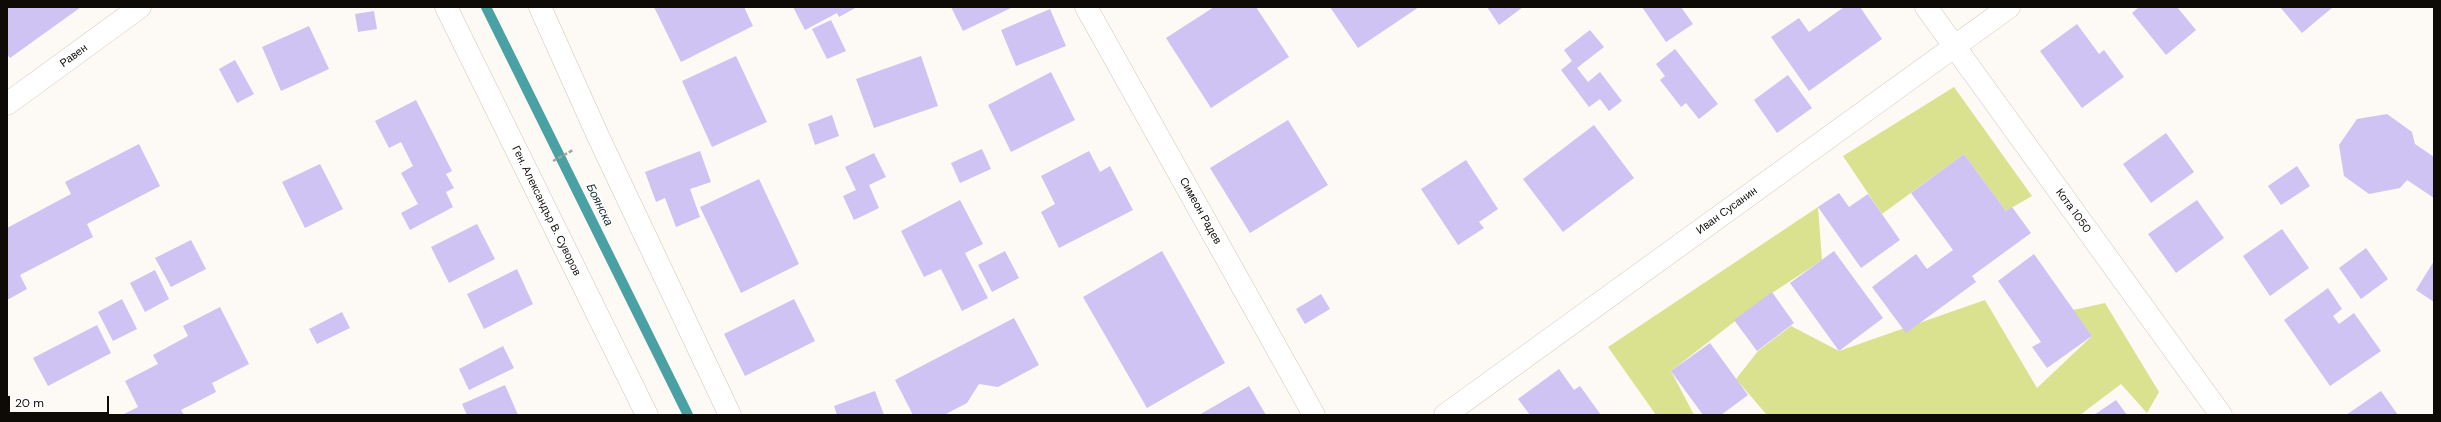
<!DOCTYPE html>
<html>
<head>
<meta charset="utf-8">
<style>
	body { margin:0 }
	#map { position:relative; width:2441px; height:422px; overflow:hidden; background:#fdf9f4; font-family:"DM Sans",sans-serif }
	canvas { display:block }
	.frame { position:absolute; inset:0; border:8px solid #0e0b07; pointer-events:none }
	.scale { position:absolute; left:8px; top:396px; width:101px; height:18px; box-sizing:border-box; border:2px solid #0e0b07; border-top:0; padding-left:5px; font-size:12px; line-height:14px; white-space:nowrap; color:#0e0b07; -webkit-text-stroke:3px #fff; paint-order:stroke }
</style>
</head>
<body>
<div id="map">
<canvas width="2441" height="422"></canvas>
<div class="frame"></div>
<div class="scale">20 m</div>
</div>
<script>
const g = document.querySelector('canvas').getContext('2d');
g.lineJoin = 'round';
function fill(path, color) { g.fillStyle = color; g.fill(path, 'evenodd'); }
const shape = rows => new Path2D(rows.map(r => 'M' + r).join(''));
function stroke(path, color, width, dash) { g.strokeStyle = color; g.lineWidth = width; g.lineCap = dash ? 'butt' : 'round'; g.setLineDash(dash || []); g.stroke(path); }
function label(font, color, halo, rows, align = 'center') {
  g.font = font + ' "DM Sans",sans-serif'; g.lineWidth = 3.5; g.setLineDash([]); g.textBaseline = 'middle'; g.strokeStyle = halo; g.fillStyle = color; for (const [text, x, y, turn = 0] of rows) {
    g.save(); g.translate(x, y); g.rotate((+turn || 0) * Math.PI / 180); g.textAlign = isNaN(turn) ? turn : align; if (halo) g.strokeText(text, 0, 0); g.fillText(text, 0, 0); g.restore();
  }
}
const green = shape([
	[1954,87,2032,196,2006,211,1964,154,1882,214,1843,156],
	[1818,207,1822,260,1766,297,1671,371,1694,415,1656,415,1608,347],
	[1985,300,2037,388,2092,336,2073,310,2105,303,2159,392,2147,413,2121,384,2080,415,1767,415,1736,379,1758,351,1791,326,1839,351]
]);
const stream = shape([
	[486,7,688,415]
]);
const building = shape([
	[7,7,81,7,10,58,7,54],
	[654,7,744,7,753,26,681,62],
	[793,7,857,7,839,17,837,13,805,30],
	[951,7,1013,7,963,31],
	[1214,7,1256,7,1289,57,1211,108,1166,38],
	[1330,7,1419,7,1358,48],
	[1487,7,1523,7,1499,25],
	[1642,7,1681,7,1693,24,1666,42],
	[1844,7,1860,7,1882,39,1809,91,1771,37,1799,18,1809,32],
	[2139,7,2177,7,2196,30,2166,55,2132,13],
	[2280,7,2333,7,2302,33],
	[1050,9,1066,46,1016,66,1001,30],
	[374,11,377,29,358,32,355,14],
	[831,20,846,51,827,59,812,29],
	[2077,24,2099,54,2104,50,2124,77,2082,108,2040,51],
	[309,26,329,69,281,91,262,47],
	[1590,30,1604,47,1577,68,1588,82,1600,72,1622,101,1609,111,1600,99,1589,107,1561,70,1572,61,1564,50],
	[1675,49,1718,104,1699,119,1686,103,1681,107,1660,80,1665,76,1656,64],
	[736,56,767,122,712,147,682,81],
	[921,56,938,106,874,128,856,79],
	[235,60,254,94,237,103,219,69],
	[1051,72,1075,120,1011,152,988,105],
	[1788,75,1812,108,1777,133,1754,100],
	[416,100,452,171,446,174,454,188,446,192,453,207,410,230,401,213,418,204,401,173,413,166,401,142,389,148,375,121],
	[2387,114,2412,132,2415,144,2434,157,2434,198,2407,180,2400,188,2369,194,2344,176,2339,145,2357,119],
	[832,115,839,136,815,145,808,124],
	[1288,120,1328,185,1250,233,1210,168],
	[1594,125,1634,178,1563,232,1523,179],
	[2166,133,2194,172,2151,203,2123,164],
	[139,144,160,186,87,224,93,237,20,275,27,289,7,300,7,228,71,194,65,182],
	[982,149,991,169,960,183,951,163],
	[700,151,711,182,690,189,700,217,676,227,665,198,656,202,645,172],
	[1089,151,1100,172,1110,166,1133,210,1059,248,1041,212,1055,204,1041,176],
	[874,153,886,177,869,185,879,208,854,220,843,196,856,190,845,167],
	[1964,154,2006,211,2012,207,2031,233,1972,276,1976,282,1906,333,1872,287,1916,254,1927,269,1953,250,1911,193],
	[1466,160,1498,209,1479,222,1484,228,1458,245,1421,189],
	[320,164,343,209,305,228,282,182],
	[2297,166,2310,186,2281,205,2268,186],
	[759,179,799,264,741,293,700,207],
	[1839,193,1849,207,1868,194,1900,240,1861,268,1818,207],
	[960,200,983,244,965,253,988,298,962,311,941,269,924,277,901,231],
	[2197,200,2224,238,2176,273,2148,234],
	[477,224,495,259,449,283,431,247],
	[2282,229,2309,268,2270,296,2243,256],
	[191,240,206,269,171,287,155,258],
	[2366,248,2388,279,2361,299,2339,268],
	[1005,251,1019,278,992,292,978,265],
	[1162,251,1225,363,1147,408,1083,297],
	[1834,251,1883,318,1839,351,1790,283],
	[2034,254,2092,336,2047,368,2032,347,2041,342,1998,281],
	[2434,261,2434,302,2416,290],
	[517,269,533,304,484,329,467,294],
	[155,270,169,299,145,312,130,283],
	[2328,288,2342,309,2333,316,2339,324,2354,313,2381,351,2330,386,2284,320],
	[1772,292,1794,323,1757,351,1734,320],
	[1321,294,1330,309,1305,324,1296,309],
	[122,299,137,329,113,341,98,312],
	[794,299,815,341,745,376,724,334],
	[220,307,249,364,212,383,216,392,181,410,184,415,122,415,138,407,125,381,158,364,153,355,188,336,183,326],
	[342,312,350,328,317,344,309,329],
	[1014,318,1039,365,998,387,979,384,967,403,944,415,913,415,895,380],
	[97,325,111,353,48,386,33,358],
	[1710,343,1748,395,1721,415,1703,415,1671,371],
	[503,346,514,368,469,390,459,369],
	[1559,369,1574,390,1580,386,1601,415,1530,415,1518,399],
	[505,385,518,415,467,415,462,404],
	[1249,386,1266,415,1199,415],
	[875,391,884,415,837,415,834,406],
	[2381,391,2398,415,2346,415],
	[2116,400,2127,415,2094,415]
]);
const path = shape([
	[553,161,573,150]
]);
const street = shape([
	[446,7,647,415],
	[540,7,598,136,730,415],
	[1086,7,1314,415],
	[1926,7,2221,415],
	[7,104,140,7],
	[1445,415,2009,7]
]);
const streetNames = [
	["Равен",74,56,-36],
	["Ген. Александър В. Суворов",546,211,64],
	["Симеон Радев",1200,211,61],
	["Иван Сусанин",1727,211,-36],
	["Кота 1050",2073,211,54]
];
const waterNames = [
	["Боянска",599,205,64]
];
fill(green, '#dae28f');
stroke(stream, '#49a1a4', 10);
fill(building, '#cec3f3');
stroke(street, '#d1c5ba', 23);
stroke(path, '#a7a39f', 2.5, [4, 2]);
stroke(street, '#fff', 22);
label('11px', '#0e0b07', '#fff', streetNames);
label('italic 12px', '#182f2f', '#fff', waterNames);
</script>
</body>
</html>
